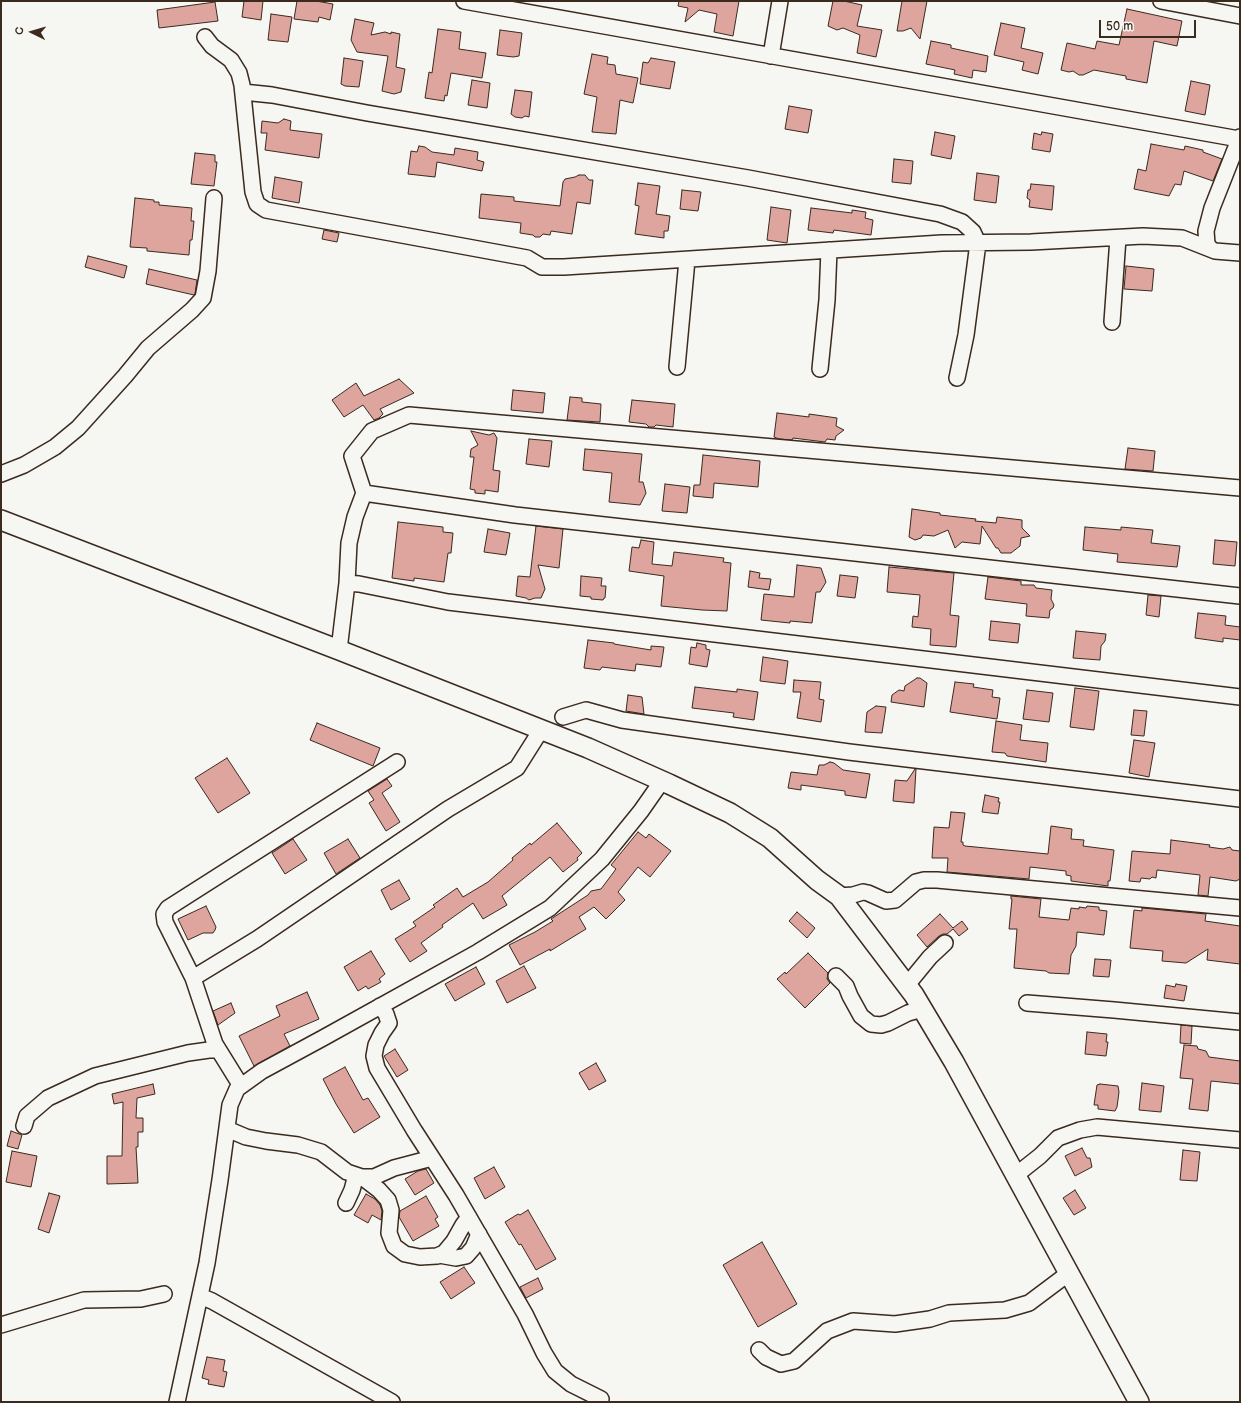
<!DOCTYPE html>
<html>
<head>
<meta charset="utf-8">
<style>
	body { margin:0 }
	#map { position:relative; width:1241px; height:1403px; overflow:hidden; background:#f6f6f2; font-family:"Balsamiq Sans",sans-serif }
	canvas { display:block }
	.frame { position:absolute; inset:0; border:2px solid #3b2a1e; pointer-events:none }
	.north { position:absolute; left:12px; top:12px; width:40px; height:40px; -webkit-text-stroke:3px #f6f6f2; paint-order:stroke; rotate:275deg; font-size:11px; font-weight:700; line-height:16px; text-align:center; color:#3b2a1e }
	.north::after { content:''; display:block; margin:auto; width:14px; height:18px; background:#3b2a1e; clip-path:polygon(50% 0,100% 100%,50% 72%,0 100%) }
	.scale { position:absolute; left:1099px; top:20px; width:97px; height:18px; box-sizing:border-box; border:2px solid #3b2a1e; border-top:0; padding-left:5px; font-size:12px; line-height:14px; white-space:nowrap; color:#3b2a1e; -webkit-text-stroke:3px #f6f6f2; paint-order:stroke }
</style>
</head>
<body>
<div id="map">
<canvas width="1241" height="1403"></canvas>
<div class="frame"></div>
<div class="north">С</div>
<div class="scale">50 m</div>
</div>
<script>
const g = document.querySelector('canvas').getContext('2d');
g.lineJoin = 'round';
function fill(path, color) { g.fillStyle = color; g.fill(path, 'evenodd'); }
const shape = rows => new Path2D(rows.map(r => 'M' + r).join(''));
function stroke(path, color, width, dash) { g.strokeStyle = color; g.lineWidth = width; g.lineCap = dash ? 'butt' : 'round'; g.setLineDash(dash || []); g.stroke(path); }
const building = shape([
	[244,1,263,1,261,20,242,17,244,1],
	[297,1,316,1,333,4,330,20,319,17,318,22,294,19,297,1],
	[679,1,739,1,733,36,714,32,717,14,699,10,685,22,688,8,678,6,679,1],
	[833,1,844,1,862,5,857,26,882,30,876,57,857,53,860,35,843,28,837,30,828,26,833,1],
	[902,1,927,1,920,39,911,28,903,31,897,31,902,1],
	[215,2,218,21,159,28,157,10,215,2],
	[1127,9,1182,21,1177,46,1154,41,1147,83,1126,79,1126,76,1094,70,1083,75,1079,75,1073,71,1069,72,1061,70,1067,43,1095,49,1097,41,1119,45,1127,9],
	[271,14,292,17,288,42,268,40,271,14],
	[355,19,374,23,371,35,385,32,391,34,391,32,400,34,396,67,405,69,401,92,394,94,382,91,388,56,357,52,351,40,355,19],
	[1001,23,1025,28,1021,48,1043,53,1038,74,1022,70,1024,62,994,55,1001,23],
	[438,29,461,32,459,49,486,53,482,78,451,73,447,96,445,95,444,101,425,98,429,72,432,73,438,29],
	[500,30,522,33,519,56,513,57,497,55,500,30],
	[931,41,951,45,951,48,988,56,986,72,973,70,972,78,954,74,955,70,926,64,931,41],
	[592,54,608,57,607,64,615,65,616,74,638,78,633,103,620,100,616,134,592,132,597,97,584,94,592,54],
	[344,58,363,61,359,87,345,86,341,84,344,58],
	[651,58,675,62,670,89,640,84,643,62,648,63,651,58],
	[472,80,490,83,487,108,468,105,472,80],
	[1191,81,1210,85,1205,115,1185,111,1191,81],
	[515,90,532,92,529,117,525,116,522,118,515,117,511,114,515,90],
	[789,106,812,110,808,133,785,129,789,106],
	[284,119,291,121,290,130,322,134,319,158,265,150,267,133,261,133,262,121,278,123,284,119],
	[935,132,955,136,951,159,931,155,935,132],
	[1042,132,1053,134,1050,152,1032,149,1034,133,1041,135,1042,132],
	[1151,144,1184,150,1185,146,1203,150,1203,152,1222,159,1213,181,1184,171,1181,185,1175,184,1169,196,1134,189,1138,169,1146,171,1151,144],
	[419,146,425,147,432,152,454,155,455,148,478,152,477,160,484,162,482,171,437,162,435,177,408,174,411,151,417,152,419,146],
	[195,153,215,155,215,162,217,162,214,186,191,184,195,153],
	[894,159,913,161,911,184,892,182,894,159],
	[977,173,999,176,996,203,974,200,977,173],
	[579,175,585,175,589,180,593,180,590,204,577,202,572,234,551,231,550,235,543,234,540,237,535,237,533,235,520,233,521,223,479,218,481,194,514,197,514,201,560,206,563,182,565,179,575,177,579,175],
	[275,177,302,182,299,203,272,198,275,177],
	[638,183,660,186,656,214,670,216,668,231,664,231,664,238,635,234,639,206,635,205,638,183],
	[1031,184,1054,186,1052,210,1029,207,1030,200,1027,198,1028,190,1030,190,1031,184],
	[682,190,701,192,698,211,680,209,682,190],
	[135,198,154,200,154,202,159,202,159,205,192,208,191,221,194,221,192,240,190,240,189,255,147,251,147,248,130,247,135,198],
	[771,207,791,210,787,243,767,240,771,207],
	[811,208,852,213,852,210,866,212,865,218,873,220,871,235,834,230,833,233,808,230,811,208],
	[324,230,339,233,337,242,322,239,324,230],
	[88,256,127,266,124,278,85,267,88,256],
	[1126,266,1154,269,1152,291,1124,289,1126,266],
	[149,269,197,280,195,294,194,295,146,284,149,269],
	[399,379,414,393,380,409,383,414,379,418,374,420,363,405,344,417,332,400,356,383,364,396,399,379],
	[513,390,545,393,543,413,511,410,513,390],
	[570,397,582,398,582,402,601,404,600,422,567,420,570,397],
	[632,400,675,404,673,427,656,425,654,427,649,427,646,424,629,422,632,400],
	[777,413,809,417,809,414,837,418,836,426,844,430,836,436,835,440,827,439,825,442,793,438,792,440,779,439,774,437,777,413],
	[471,431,489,435,494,433,497,438,493,470,500,471,498,492,485,490,485,494,475,493,475,490,470,489,474,457,470,457,471,449,478,445,471,431],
	[529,439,552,441,549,467,526,464,529,439],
	[1128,448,1155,451,1153,471,1125,469,1128,448],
	[585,449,642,454,639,482,643,482,646,493,640,505,609,502,612,473,583,470,585,449],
	[703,455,760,461,758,487,714,483,713,498,693,496,694,485,700,485,703,455],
	[665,484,690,487,687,513,662,511,665,484],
	[912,509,940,513,940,515,976,519,975,521,996,523,997,517,1022,520,1022,528,1030,536,1021,538,1020,546,1011,553,1001,553,998,548,996,548,982,526,980,544,962,542,955,548,948,530,934,536,923,535,921,538,915,540,909,537,912,509],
	[398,522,443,527,443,532,453,533,451,553,448,553,444,582,414,578,414,581,392,578,398,522],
	[536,526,563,529,559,568,538,565,545,589,541,598,535,598,529,600,526,598,516,596,518,576,530,577,536,526],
	[1085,527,1121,530,1121,527,1153,530,1151,543,1180,546,1177,567,1117,562,1118,554,1083,550,1085,527],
	[488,529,510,533,506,555,484,552,488,529],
	[641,540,654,542,652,564,672,566,674,552,724,558,723,562,731,563,727,611,702,610,661,606,664,576,629,571,632,547,639,548,641,540],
	[1215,540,1237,542,1235,566,1213,564,1215,540],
	[797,565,821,568,826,582,820,592,816,592,812,623,790,621,790,623,761,620,764,594,794,597,797,565],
	[889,567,954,573,950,615,959,616,956,647,930,645,931,629,912,627,913,616,918,617,920,595,887,592,889,567],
	[750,571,760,573,759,578,771,579,769,590,748,587,750,571],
	[840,575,858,577,855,598,837,596,840,575],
	[581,576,602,578,601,586,606,586,605,598,604,598,603,600,591,599,591,597,580,596,581,576],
	[988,577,1021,581,1021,585,1034,585,1036,588,1052,590,1051,599,1054,605,1053,608,1050,610,1049,618,1026,616,1027,604,985,599,988,577],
	[1148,595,1161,596,1159,617,1146,615,1148,595],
	[1198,613,1226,616,1225,625,1240,627,1240,640,1223,638,1223,642,1195,638,1198,613],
	[991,621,1020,624,1018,643,989,640,991,621],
	[1076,631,1106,634,1105,641,1101,646,1100,660,1073,658,1076,631],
	[588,640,614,643,614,644,651,650,651,646,664,647,661,667,636,664,635,671,602,667,600,670,584,668,588,640],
	[697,643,706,645,706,649,710,650,707,667,689,664,691,647,696,648,697,643],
	[763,657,788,661,785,684,760,681,763,657],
	[917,678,920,678,927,683,924,707,891,702,892,695,899,690,904,691,905,686,917,678],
	[794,680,821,682,819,699,824,700,821,722,797,718,801,692,793,692,794,680],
	[955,682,974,684,973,687,993,690,992,697,1000,698,997,719,950,712,955,682],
	[695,687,737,692,737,689,758,692,754,720,733,717,734,713,692,708,695,687],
	[1075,688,1099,691,1094,730,1070,727,1075,688],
	[1027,690,1053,693,1049,722,1023,719,1027,690],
	[628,695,642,697,644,714,626,711,628,695],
	[876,706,886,707,882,733,865,732,867,712,876,706],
	[1134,710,1147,711,1144,736,1131,735,1134,710],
	[996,721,1022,725,1020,740,1048,743,1046,762,1007,756,1005,753,992,752,996,721],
	[317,723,380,748,373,766,310,740,317,723],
	[1134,740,1155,743,1149,777,1129,773,1134,740],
	[227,758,250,793,218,813,195,778,227,758],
	[830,762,834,763,843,770,870,774,866,798,845,795,845,791,801,785,801,790,788,788,791,772,817,775,819,765,824,765,830,762],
	[915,769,916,769,914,803,893,801,895,780,907,781,915,769],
	[387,779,392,786,382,793,400,822,386,831,369,803,374,800,368,791,387,779],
	[985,795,999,798,998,802,1000,802,998,814,982,812,985,795],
	[951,812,965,813,961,842,963,842,963,845,965,846,1048,854,1051,826,1072,829,1071,839,1084,840,1083,846,1114,850,1110,881,1108,881,1108,886,1071,881,1071,876,1066,875,1066,871,1030,867,1029,879,947,872,948,858,932,858,934,827,949,828,951,812],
	[557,823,582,853,577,858,578,860,563,872,550,857,502,896,507,905,483,919,473,903,442,925,443,927,421,943,427,951,410,962,395,939,416,926,413,922,435,907,433,905,457,888,463,897,488,882,513,860,512,858,530,843,531,845,557,823],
	[638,832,646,838,649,834,671,851,650,877,638,867,618,892,625,900,606,919,594,907,579,917,586,929,550,951,550,949,520,965,509,945,535,932,553,921,551,919,588,895,591,891,601,889,616,869,611,865,638,832],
	[293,839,307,860,285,874,272,853,293,839],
	[348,839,360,858,336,874,324,853,348,839],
	[1171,840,1210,845,1209,847,1223,849,1230,847,1232,850,1240,851,1240,879,1236,881,1210,877,1208,896,1198,895,1200,875,1157,870,1156,878,1152,877,1150,879,1141,878,1140,882,1129,881,1132,851,1170,854,1171,840],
	[399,880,410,899,391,910,381,890,399,880],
	[1011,896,1041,899,1039,917,1069,920,1071,908,1079,909,1079,907,1086,908,1087,906,1099,907,1099,910,1107,911,1104,935,1077,932,1076,946,1071,955,1069,974,1049,973,1046,971,1014,968,1017,929,1009,929,1012,899,1011,899,1011,896],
	[206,906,216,927,215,930,213,933,203,933,188,940,178,919,206,906],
	[1142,908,1206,914,1205,921,1240,926,1240,964,1207,960,1208,949,1186,963,1162,961,1163,951,1130,948,1134,910,1142,911,1142,908],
	[797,912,815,928,807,938,789,921,797,912],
	[940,914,953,928,962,921,968,929,959,936,953,929,947,934,943,934,939,936,927,947,917,935,940,914],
	[371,951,385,974,379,979,381,982,368,989,366,986,358,991,344,967,371,951],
	[808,953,828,973,827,979,830,983,805,1008,777,979,785,972,786,974,808,953],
	[1095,959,1111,960,1109,977,1093,976,1095,959],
	[524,966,536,988,507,1003,496,981,524,966],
	[476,967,485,984,455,1001,445,984,476,967],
	[1176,984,1187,986,1184,1001,1164,998,1166,985,1175,987,1176,984],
	[307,992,319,1019,284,1034,290,1046,254,1066,239,1036,280,1016,276,1006,307,992],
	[231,1003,235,1013,218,1025,213,1011,231,1003],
	[1181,1025,1192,1026,1191,1044,1180,1043,1181,1025],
	[1087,1032,1107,1034,1106,1042,1108,1042,1106,1056,1085,1054,1087,1032],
	[1184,1045,1197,1046,1198,1049,1206,1051,1209,1057,1240,1061,1240,1084,1211,1081,1208,1111,1189,1109,1193,1079,1180,1078,1184,1045],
	[395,1049,408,1070,397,1077,384,1056,395,1049],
	[596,1063,606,1081,589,1090,579,1073,596,1063],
	[345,1067,363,1100,368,1098,380,1117,354,1133,336,1104,323,1079,345,1067],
	[1142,1083,1164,1086,1161,1112,1139,1110,1142,1083],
	[153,1084,155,1094,137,1098,136,1118,143,1118,143,1132,138,1132,138,1147,136,1147,138,1183,107,1184,107,1156,122,1156,123,1102,114,1104,112,1094,153,1084],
	[1100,1084,1118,1086,1119,1092,1117,1107,1115,1111,1098,1109,1098,1105,1094,1105,1097,1085,1100,1084],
	[11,1131,22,1135,18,1149,7,1146,11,1131],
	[1082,1148,1087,1158,1090,1158,1092,1167,1075,1176,1065,1156,1082,1148],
	[1183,1150,1200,1152,1197,1181,1180,1180,1183,1150],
	[12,1151,37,1156,31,1187,6,1182,12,1151],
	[494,1167,505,1187,485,1199,474,1178,494,1167],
	[426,1169,434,1183,415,1195,405,1179,418,1171,426,1169],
	[1075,1190,1086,1208,1074,1215,1063,1198,1075,1190],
	[49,1193,60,1196,49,1233,38,1229,49,1193],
	[366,1194,375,1199,380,1205,382,1211,381,1220,372,1215,368,1223,354,1215,366,1194],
	[426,1196,438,1217,435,1219,439,1226,413,1241,399,1217,400,1211,426,1196],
	[528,1210,556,1259,536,1270,521,1244,519,1245,505,1222,518,1214,520,1215,528,1210],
	[762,1242,797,1304,758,1327,723,1265,762,1242],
	[464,1267,475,1283,451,1299,440,1282,464,1267],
	[538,1278,543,1289,526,1298,520,1287,538,1278],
	[207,1357,225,1360,223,1371,227,1372,224,1387,208,1384,209,1380,202,1378,207,1357]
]);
const minor = shape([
	[464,1,1239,139],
	[1161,1,1240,16],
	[205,37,212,46,231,60,239,73,242,85,253,192,257,204,266,210,527,258,542,267,564,267,942,243,1031,242,1143,236,1182,238,1215,251,1240,253],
	[771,56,780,1],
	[243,92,272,95,367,113,748,178,940,214,962,222,973,232,978,243,966,335,957,378],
	[1210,248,1207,244,1206,231,1212,208,1240,137],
	[1112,322,1118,238],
	[677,367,687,260],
	[820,369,827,300,829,250],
	[1,474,24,465,55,447,78,428,125,376,148,348,192,310,203,298,208,271,214,198],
	[364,493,352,456,372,431,409,415,1240,488],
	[347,583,359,584,448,602,1240,697],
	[339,650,347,583,349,543,355,517,364,493,515,515,1240,596],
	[563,717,586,710,622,720,849,752,1240,799],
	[397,762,168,908,164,914,165,922,193,978,257,939,448,809,517,768,541,730],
	[839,896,853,895,863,892,868,893,886,901,895,900,916,882,924,880,937,880,1240,908],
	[836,976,846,986,850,996,861,1016,871,1024,881,1025,888,1023,908,1013,922,1009],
	[193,978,215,1044,241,1086],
	[907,985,930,957,945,943],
	[1027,1003,1114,1010,1240,1022],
	[380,1006,386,1014,389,1023,382,1033,376,1045,374,1056,377,1068,414,1130,456,1195,525,1314,544,1353,555,1371,571,1384,601,1399],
	[24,1126,27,1116,48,1098,95,1076,188,1053,209,1050,218,1050],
	[227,1129,246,1137,266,1141,298,1145,321,1152,347,1172,362,1177,374,1177,394,1168,432,1158],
	[1016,1175,1040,1156,1058,1138,1080,1130,1097,1127,1240,1140],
	[362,1177,379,1190,388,1200,391,1210,389,1233,394,1246,405,1254,420,1257,437,1256,444,1253,454,1241,463,1225,469,1217],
	[346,1203,352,1190,356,1175],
	[439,1255,456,1258,466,1256,473,1248,479,1234],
	[200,1296,212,1301,392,1402],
	[1,1325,84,1300,141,1299,164,1294],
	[759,1350,766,1357,781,1364,794,1361,827,1331,853,1321,895,1324,930,1319,949,1313,1005,1310,1029,1303,1069,1273],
	[177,1402,207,1263,220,1180,230,1105,237,1089,262,1071,323,1038,478,952,550,908,602,859,641,811,662,781]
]);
const major = shape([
	[1,520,339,650,588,748,669,784,730,813,770,838,817,880,839,896,914,995,954,1062,1139,1402]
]);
fill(building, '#dea49e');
stroke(building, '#3b2a1e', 1);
stroke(minor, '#3b2a1e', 18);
stroke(major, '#3b2a1e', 22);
stroke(minor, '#f6f6f2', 15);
stroke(major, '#f6f6f2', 19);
</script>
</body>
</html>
